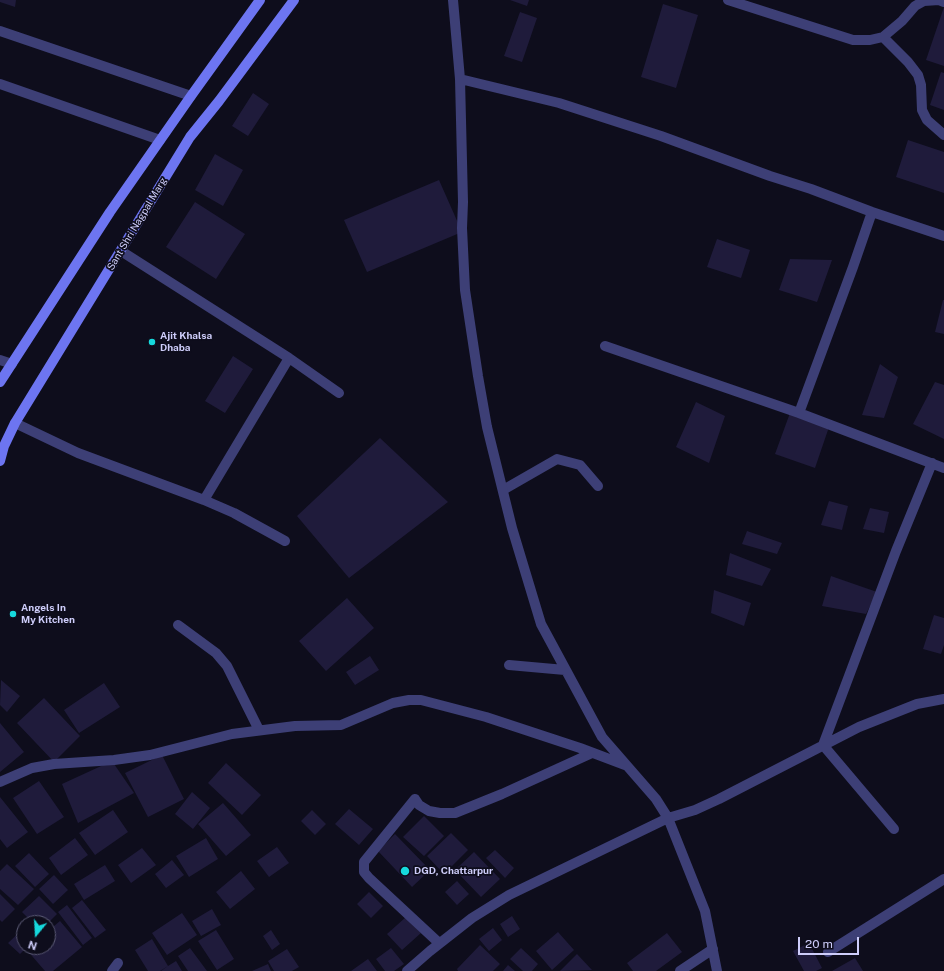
<!DOCTYPE html>
<html>
<head>
<meta charset="utf-8">
<style>
	body { margin:0 }
	#map { position:relative; width:944px; height:971px; overflow:hidden; background:#0e0d1c; font-family:"Public Sans",sans-serif }
	canvas { display:block }
	.north { position:absolute; left:16px; top:915px; width:40px; height:40px; box-sizing:border-box; background:#0e0d1c; border:1px solid #5b5a75; border-radius:50%; rotate:198deg; font-size:11px; font-weight:700; line-height:16px; text-align:center; color:#cecdfa }
	.north::after { content:''; display:block; margin:auto; width:14px; height:18px; background:#16d9dd; clip-path:polygon(50% 0,100% 100%,50% 72%,0 100%) }
	.scale { position:absolute; left:798px; top:937px; width:61px; height:18px; box-sizing:border-box; border:2px solid #cecdfa; border-top:0; padding-left:5px; font-size:12px; line-height:14px; white-space:nowrap; color:#cecdfa; -webkit-text-stroke:3px #0e0d1c; paint-order:stroke }
</style>
</head>
<body>
<div id="map">
<canvas width="944" height="971"></canvas>
<div class="north">N</div>
<div class="scale">20 m</div>
</div>
<script>
const g = document.querySelector('canvas').getContext('2d');
g.lineJoin = 'round';
function fill(path, color) { g.fillStyle = color; g.fill(path, 'evenodd'); }
const shape = rows => new Path2D(rows.map(r => 'M' + r).join(''));
function stroke(path, color, width, dash) { g.strokeStyle = color; g.lineWidth = width; g.lineCap = dash ? 'butt' : 'round'; g.setLineDash(dash || []); g.stroke(path); }
function label(font, color, halo, rows, align = 'center') {
  g.font = font + ' "Public Sans",sans-serif'; g.lineWidth = 3.5; g.setLineDash([]); g.textBaseline = 'middle'; g.strokeStyle = halo; g.fillStyle = color; for (const [text, x, y, turn = 0] of rows) {
    g.save(); g.translate(x, y); g.rotate((+turn || 0) * Math.PI / 180); g.textAlign = isNaN(turn) ? turn : align; if (halo) g.strokeText(text, 0, 0); g.fillText(text, 0, 0); g.restore();
  }
}
const building = shape([
	[0,0,16,0,15,7,0,2],
	[510,0,529,0,527,6],
	[663,4,698,15,676,88,641,77],
	[944,7,944,66,926,60],
	[520,12,537,18,522,62,504,56],
	[941,72,944,73,944,110,930,105],
	[253,93,269,104,248,136,232,126],
	[908,140,944,152,944,193,896,177],
	[215,154,243,170,223,206,195,190],
	[439,180,462,232,367,272,344,220],
	[195,202,245,234,216,279,166,247],
	[717,239,750,250,741,278,707,267],
	[790,259,832,260,817,302,779,290],
	[943,300,944,300,944,334,935,332],
	[233,356,253,369,225,413,205,401],
	[880,364,898,377,884,418,862,415],
	[935,382,944,385,944,439,913,424],
	[696,402,725,416,709,463,676,447],
	[790,413,829,427,815,468,775,454],
	[380,438,448,502,349,578,297,516],
	[829,501,848,506,842,530,821,525],
	[870,508,889,512,884,533,863,529],
	[747,531,782,543,777,554,742,544],
	[730,553,771,569,762,586,726,575],
	[831,576,877,592,866,614,822,606],
	[714,590,751,603,744,626,711,613],
	[347,598,374,628,326,671,299,641],
	[934,615,944,618,944,645,941,654,923,649],
	[370,656,379,670,355,685,346,672],
	[1,680,20,696,7,712,0,705],
	[104,683,120,707,79,733,64,710],
	[44,698,80,736,54,762,17,723],
	[0,723,24,752,0,772],
	[162,755,184,799,148,817,125,773],
	[112,761,134,793,78,823,62,784],
	[226,763,261,795,242,815,208,783],
	[39,781,64,817,37,834,13,798],
	[192,792,210,808,193,829,175,814],
	[0,797,28,832,7,848,0,839],
	[223,803,251,835,226,856,198,824],
	[349,809,373,829,359,845,335,824],
	[113,810,128,832,95,855,79,833],
	[312,810,326,824,315,835,301,821],
	[424,816,444,836,424,856,403,837],
	[451,833,468,850,444,874,427,856],
	[395,834,430,870,412,887,378,851],
	[75,838,88,855,61,875,49,858],
	[206,838,218,859,189,877,176,856],
	[277,847,289,863,269,877,257,861],
	[142,848,156,865,131,883,118,865],
	[495,850,514,868,505,878,486,858],
	[474,852,500,879,481,897,455,870],
	[29,853,49,874,35,887,15,866],
	[172,860,184,875,166,888,155,874],
	[7,864,34,889,18,905,0,889,0,871],
	[105,865,115,881,84,900,74,884],
	[241,871,255,889,230,909,216,892],
	[54,875,68,890,53,904,39,889],
	[457,881,469,894,457,905,445,892],
	[369,892,383,906,371,918,357,904],
	[0,894,15,909,2,922,0,920],
	[39,896,57,914,48,923,33,923,22,912],
	[82,900,106,930,95,938,72,908],
	[67,905,92,938,83,945,58,912],
	[212,909,221,925,201,936,192,921],
	[182,913,197,935,167,955,152,933],
	[512,916,520,929,508,937,500,924],
	[406,917,421,933,402,950,387,934],
	[60,921,82,947,53,971,45,971,26,949,29,947,48,947,48,931],
	[24,928,24,947,27,947,20,954,8,943],
	[493,928,502,940,489,951,479,939],
	[216,930,234,959,217,970,198,941],
	[271,930,280,944,272,950,263,936],
	[558,932,574,950,552,970,536,951],
	[667,933,682,952,656,971,633,971,627,963],
	[152,939,168,966,160,971,148,971,135,950],
	[809,943,822,968,816,971,804,971,793,951],
	[480,945,500,964,493,971,458,971,457,969],
	[190,948,207,971,188,971,178,956],
	[391,948,404,964,394,971,385,971,376,959],
	[521,948,538,964,532,971,523,971,510,959],
	[287,949,299,967,292,971,274,971,268,961],
	[577,954,592,970,560,971],
	[855,958,863,971,832,971],
	[368,959,377,971,351,971],
	[176,961,182,971,161,971,168,966],
	[268,964,271,971,252,971],
	[508,965,515,971,503,971]
]);
const lane = shape([
	[0,84,160,140],
	[0,360,12,364],
	[503,490,557,459,580,465,598,486]
]);
const street = shape([
	[453,0,460,79,463,202,462,228,465,290,478,376,487,427,512,528,541,624,602,737,656,799,668,818,705,911,717,971],
	[728,0,853,40,870,40,883,37,902,21,915,6,924,1,939,0,944,2],
	[0,31,191,96],
	[883,37,908,62,918,75,921,85,922,110,927,120,944,135],
	[460,79,559,103,661,136,770,176,811,189,872,212,944,236],
	[121,251,289,358,339,393],
	[605,346,799,413,944,468],
	[799,413,853,267,872,212],
	[15,423,78,453,204,500,234,513,285,541],
	[204,500,289,358],
	[178,625,216,653,227,666,259,730],
	[509,665,565,670],
	[0,782,32,768,54,764,114,760,150,755,232,734,295,726,341,725,393,703,409,700,421,700,486,717,580,748,625,765],
	[894,829,823,745,896,551,932,463],
	[439,943,369,878,364,872,364,862,415,799,419,805,429,811,440,813,455,813,502,794,592,753],
	[828,952,944,879],
	[112,971,118,963],
	[407,971,430,951,472,918,509,895,668,818,695,810,719,799,859,727,917,704,944,699],
	[680,971,713,949]
]);
const secondary = shape([
	[0,382,110,212,191,96,260,0],
	[0,461,4,446,15,423,190,137,219,101,294,0]
]);
const markers = [
	[152,342,4,"#16d9dd"],
	[13,614,4,"#16d9dd"],
	[405,871,5,"#16d9dd"]
];
const streetNames = [
	["Sant Shri Nagpal Marg",137,224,-59]
];
const poiNames = [
	["Ajit Khalsa",160,336],
	["Dhaba",160,348],
	["Angels In",21,608],
	["My Kitchen",21,620],
	["DGD, Chattarpur",414,871]
];
fill(building, '#1f1b3b');
stroke(lane, '#3d3f76', 10);
stroke(street, '#3d3f76', 10);
stroke(secondary, '#6d75f1', 10);
for (const [x, y, r, color] of markers) { const dot = new Path2D(); dot.arc(x, y, r, 0, 2 * Math.PI); g.fillStyle = color; g.fill(dot); stroke(dot, '#0e0d1c', 1.5); }
label('10px', '#cecdfa', '#0e0d1c', streetNames);
label('bold 10px', '#cecdfa', '#0e0d1c', poiNames, 'left');
</script>
</body>
</html>
